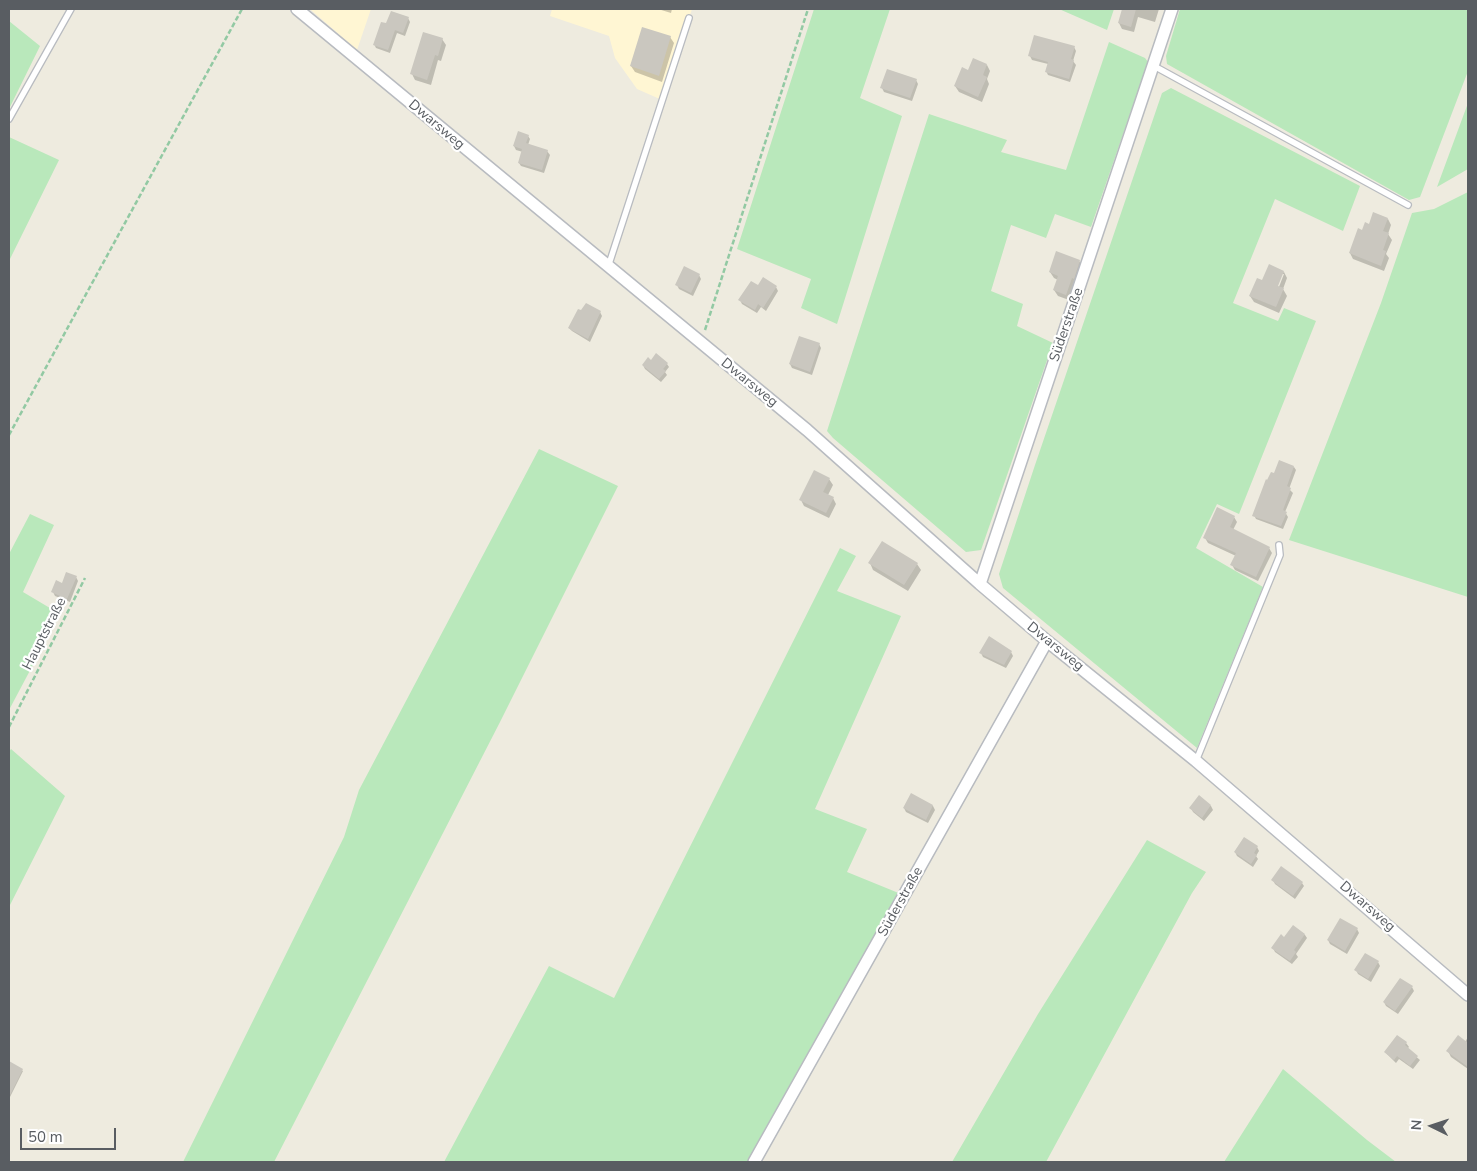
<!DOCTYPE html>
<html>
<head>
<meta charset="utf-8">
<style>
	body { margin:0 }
	#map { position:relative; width:1477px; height:1171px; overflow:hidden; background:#eeebdf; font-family:"Nunito Sans",sans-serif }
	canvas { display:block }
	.frame { position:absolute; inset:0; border:10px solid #595d62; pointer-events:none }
	.north { position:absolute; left:1407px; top:1101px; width:50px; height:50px; -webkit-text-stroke:4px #fff; paint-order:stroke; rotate:274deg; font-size:14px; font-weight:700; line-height:20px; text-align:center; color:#595d62 }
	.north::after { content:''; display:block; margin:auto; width:18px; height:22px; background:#595d62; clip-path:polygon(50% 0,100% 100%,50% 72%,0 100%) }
	.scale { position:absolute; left:20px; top:1128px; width:96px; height:22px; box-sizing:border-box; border:2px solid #595d62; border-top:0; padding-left:6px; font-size:15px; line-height:18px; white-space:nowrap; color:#595d62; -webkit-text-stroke:4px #fff; paint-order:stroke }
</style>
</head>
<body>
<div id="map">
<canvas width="1477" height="1171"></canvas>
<div class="frame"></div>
<div class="north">N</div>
<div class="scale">50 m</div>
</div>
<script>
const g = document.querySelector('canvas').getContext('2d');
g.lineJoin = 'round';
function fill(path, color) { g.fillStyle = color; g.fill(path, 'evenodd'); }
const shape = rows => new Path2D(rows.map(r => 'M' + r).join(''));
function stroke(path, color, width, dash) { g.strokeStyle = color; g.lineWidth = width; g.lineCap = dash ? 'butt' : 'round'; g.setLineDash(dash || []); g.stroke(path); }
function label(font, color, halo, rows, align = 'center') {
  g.font = font + ' "Nunito Sans",sans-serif'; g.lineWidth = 4.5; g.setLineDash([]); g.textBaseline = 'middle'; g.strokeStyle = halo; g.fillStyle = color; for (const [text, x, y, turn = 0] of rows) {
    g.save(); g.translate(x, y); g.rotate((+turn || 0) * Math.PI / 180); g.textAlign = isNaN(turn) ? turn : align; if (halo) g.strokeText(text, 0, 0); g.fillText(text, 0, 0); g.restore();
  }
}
const commercial = shape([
	[310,9,371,9,357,50],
	[552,9,692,9,662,100,637,89,615,58,609,36,550,16]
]);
const green = shape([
	[814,9,890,9,860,98,902,116,837,324,801,308,811,279,737,249],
	[1059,9,1114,9,1107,30],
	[1180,9,1468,9,1468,71,1420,197,1409,200,1167,64,1166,56],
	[9,21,40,46,9,109],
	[1109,42,1145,58,1148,62,1091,227,1055,214,1046,238,1011,225,991,291,1023,304,1017,326,1053,343,981,550,966,552,833,438,827,431,929,114,1007,140,1001,152,1066,170],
	[1171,88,1360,186,1343,231,1275,199,1233,303,1278,321,1284,308,1316,321,1239,514,1217,504,1196,548,1263,587,1197,748,1003,588,999,574,1035,465,1162,93],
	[1468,103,1468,169,1437,187],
	[9,137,59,160,9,261],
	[1468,192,1468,597,1289,540,1381,303,1412,213,1434,209],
	[539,449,618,486,499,724,274,1162,183,1162,344,837,359,790],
	[30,514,54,525,23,592,60,614,9,710,9,554],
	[840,548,856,556,837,591,901,616,815,809,867,829,847,872,901,894,750,1162,444,1162,549,966,614,998],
	[11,749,65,796,9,907,9,752],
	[1147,840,1206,872,1192,893,1046,1162,952,1162,1038,1014],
	[1283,1069,1367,1140,1396,1162,1224,1162]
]);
const shadow = shape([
	[658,9,672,9,671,13],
	[1123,9,1159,9,1155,22,1138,17,1134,32,1122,29,1119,23],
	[408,18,410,22,405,36,397,33,390,53,376,48,374,44,387,25],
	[670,37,674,43,662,82,635,72,631,66],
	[442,39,446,45,441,61,438,60,431,85,415,80,412,74],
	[1074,47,1076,51,1073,61,1076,65,1070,82,1048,75,1046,71,1048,64,1032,60,1030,56],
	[987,65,990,71,987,79,989,84,982,102,959,92,955,86,969,71],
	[916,80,918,84,912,101,884,92,882,88],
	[528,136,530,139,528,145,547,151,550,155,544,173,521,166,519,163,523,152,516,150,514,146],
	[1388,219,1391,225,1388,234,1392,240,1386,254,1389,258,1384,271,1353,259,1350,253,1363,231,1369,225],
	[1079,261,1083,267,1069,300,1058,296,1054,290,1058,280,1054,278,1050,272],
	[1284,272,1287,278,1283,289,1287,296,1279,313,1254,302,1250,296,1263,282],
	[1282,274,1284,274,1277,292,1274,291],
	[699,275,701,279,693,296,679,289,677,285],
	[758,287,776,287,778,291,766,311,761,307,757,313,742,304,740,300],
	[600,312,602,316,590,342,572,331,569,328],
	[819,344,821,348,812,375,792,368,790,364],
	[651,362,667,364,669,367,665,372,667,375,661,382,645,369,643,365],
	[1294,467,1296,470,1289,489,1293,493,1285,512,1288,517,1283,529,1256,519,1254,515,1267,481,1275,475],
	[829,479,833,485,828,495,833,498,836,504,829,518,804,506,801,500],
	[1234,517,1237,522,1233,530,1269,548,1272,553,1258,581,1235,570,1232,565,1236,556,1208,543,1205,538],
	[870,563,917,564,921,570,908,591,873,570],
	[76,577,78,581,70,602,55,596,53,592],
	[1011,652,1013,656,1006,668,983,657,981,653],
	[911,795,933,806,935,810,928,823,906,812,904,808],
	[1199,797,1211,806,1213,810,1204,821,1193,812,1191,808],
	[1257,847,1259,851,1256,856,1258,859,1253,867,1237,856,1235,852],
	[1273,880,1302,883,1304,886,1295,899,1275,884],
	[1293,926,1305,935,1307,938,1296,954,1298,957,1292,964,1275,952,1273,948,1284,938],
	[1357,929,1359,933,1347,954,1330,944,1328,940],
	[1378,962,1380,966,1371,982,1358,974,1356,970],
	[1412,987,1414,991,1398,1014,1386,1006,1384,1002],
	[1397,1036,1406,1043,1409,1047,1407,1049,1420,1060,1413,1069,1399,1059,1396,1063,1385,1052],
	[1468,1037,1468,1069,1451,1057,1448,1051,1465,1042],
	[9,1063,23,1071,9,1099]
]);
const building = shape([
	[1122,9,1136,9,1131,27,1118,23],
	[391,11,409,17,403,33,395,30,388,50,373,45,381,22,386,23],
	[642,27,671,36,659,76,630,66],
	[423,32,443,38,438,56,435,55,427,80,410,74],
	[1034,35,1075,46,1071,59,1074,60,1069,79,1045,72,1048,62,1028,56],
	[973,58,987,64,983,75,987,77,978,97,954,86,962,67,968,70],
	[887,69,917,79,910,98,880,88],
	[518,131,529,135,526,143,548,150,542,170,518,163,522,149,513,146],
	[1373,212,1388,218,1383,231,1389,233,1383,250,1386,251,1381,266,1349,253,1358,228,1362,230,1365,222,1369,224],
	[1056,251,1080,260,1074,279,1072,278,1066,295,1053,290,1058,276,1049,272],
	[1269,264,1284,271,1278,286,1284,288,1276,307,1249,296,1257,278,1262,280],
	[684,266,700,274,691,293,675,285],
	[763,277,777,286,763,308,758,304,755,310,738,300,751,281,758,285],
	[586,303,601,311,588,339,568,328,578,309,581,310],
	[799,336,820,343,810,372,789,364],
	[656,353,668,363,663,369,666,371,659,379,642,365,648,357,651,360],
	[1279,460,1294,466,1287,486,1291,488,1283,510,1287,512,1281,526,1252,516,1266,479,1267,480,1271,472,1274,473],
	[814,470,830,478,823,492,834,497,826,513,799,500],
	[1217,507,1235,516,1230,527,1270,547,1256,577,1230,565,1236,553,1203,538],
	[882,541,918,563,904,585,868,563],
	[66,572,77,576,67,599,51,592,56,580,62,583],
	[989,636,1012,651,1004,665,979,653],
	[911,793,933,805,926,820,903,808],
	[1199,795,1211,805,1202,818,1189,808],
	[1244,837,1258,846,1254,853,1257,855,1251,864,1234,852],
	[1281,866,1303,882,1293,896,1271,880],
	[1340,918,1358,928,1345,951,1327,940],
	[1293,925,1305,934,1294,950,1296,952,1290,961,1271,948,1281,934,1284,937],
	[1365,953,1379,961,1368,979,1354,970],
	[1400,978,1413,986,1395,1011,1383,1002],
	[1397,1035,1407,1042,1405,1045,1418,1056,1410,1066,1397,1056,1394,1060,1384,1052],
	[1458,1035,1468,1043,1468,1067,1446,1051],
	[9,1061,23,1069,9,1097]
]);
const path = shape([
	[705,330,808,9],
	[9,435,242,9],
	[9,727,85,578]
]);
const service = shape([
	[1154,66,1408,205],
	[9,119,71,9],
	[608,267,689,18],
	[1196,761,1280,555,1279,545]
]);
const minor = shape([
	[297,9,807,430,980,584,1047,641,1196,761,1468,995],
	[980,584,1172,9],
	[754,1162,1047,641]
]);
const streetNames = [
	["Dwarsweg",436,125,40],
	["Süderstraße",1067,325,-71],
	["Dwarsweg",749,383,39],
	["Hauptstraße",45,634,-63],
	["Dwarsweg",1055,647,39],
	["Süderstraße",901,902,-61],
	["Dwarsweg",1367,907,41]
];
fill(commercial, '#fff6d3');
fill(green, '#b9e8bb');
fill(shadow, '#0003');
fill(building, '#cac7bf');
stroke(service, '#b8bbc0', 8);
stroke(minor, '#b8bbc0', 14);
stroke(path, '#92c9a3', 2.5, [5, 2.5]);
stroke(service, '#fff', 5.5);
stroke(minor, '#fff', 11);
label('14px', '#595d62', '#fff', streetNames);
</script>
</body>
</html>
